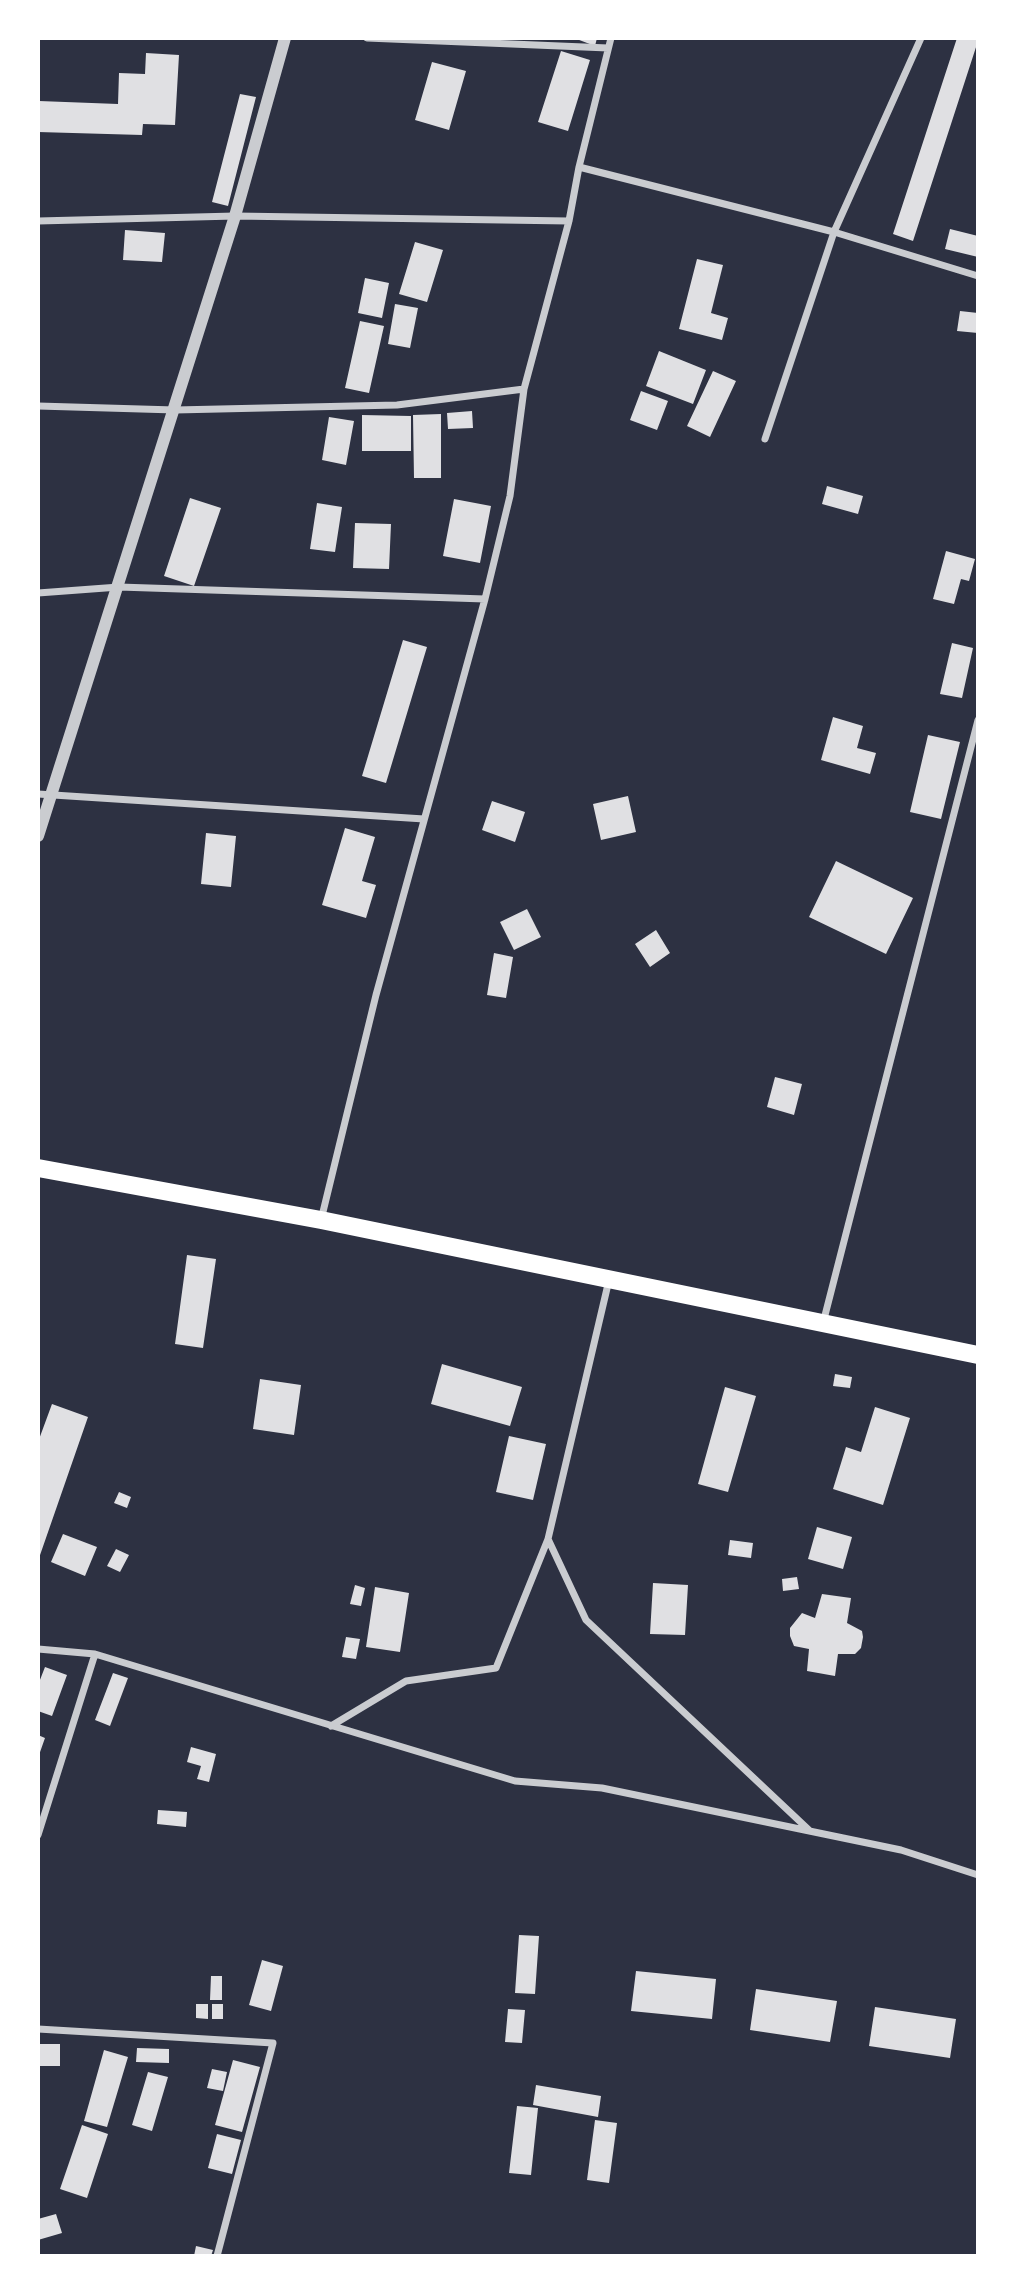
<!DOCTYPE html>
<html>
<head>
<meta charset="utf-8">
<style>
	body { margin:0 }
	#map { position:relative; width:1016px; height:2294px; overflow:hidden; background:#2d3142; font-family:"Open Sans",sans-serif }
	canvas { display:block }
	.frame { position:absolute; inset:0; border:40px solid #fff; pointer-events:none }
</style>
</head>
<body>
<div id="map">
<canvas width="1016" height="2294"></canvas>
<div class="frame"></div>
</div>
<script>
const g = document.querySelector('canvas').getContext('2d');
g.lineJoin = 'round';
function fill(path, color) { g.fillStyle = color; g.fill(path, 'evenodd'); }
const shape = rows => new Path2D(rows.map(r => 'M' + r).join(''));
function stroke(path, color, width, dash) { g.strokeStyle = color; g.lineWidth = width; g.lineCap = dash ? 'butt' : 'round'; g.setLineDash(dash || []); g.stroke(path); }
const building = shape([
	[574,38,597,38,595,46],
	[957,38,978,38,978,41,913,241,893,234],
	[561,51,590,60,568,131,538,122],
	[146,53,179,55,175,125,143,124,142,135,38,132,39,101,118,104,119,73,145,74],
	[432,62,466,71,449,130,415,120],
	[240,94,256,97,228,206,212,202],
	[950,229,978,236,978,257,945,249],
	[125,230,165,233,162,262,123,260],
	[415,242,443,250,427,302,399,294],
	[697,259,723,265,711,313,728,318,722,340,679,329],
	[365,278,389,283,382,318,358,313],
	[395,304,418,308,410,348,388,344],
	[960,311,978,313,978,333,957,331],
	[360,321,384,326,369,393,345,388],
	[659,351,706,370,693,404,646,386],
	[713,371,736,381,710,437,687,426],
	[641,391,668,401,657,430,630,420],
	[472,411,473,428,448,429,447,413],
	[441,414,441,478,414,478,413,415],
	[362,415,411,416,411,451,362,451],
	[329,417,354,421,346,465,322,460],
	[827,486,863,496,858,514,822,504],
	[190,498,221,508,194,586,164,576],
	[454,499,491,506,480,563,443,556],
	[317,503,342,507,335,552,310,549],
	[355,523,391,524,389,569,353,568],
	[946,551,975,559,969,581,961,579,954,604,933,599],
	[403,640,427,647,386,783,362,776],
	[952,643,973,648,962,698,940,694],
	[833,717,863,726,857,748,876,753,870,774,821,760],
	[928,735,960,742,941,819,910,812],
	[628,796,636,832,601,840,593,804],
	[492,801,525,812,515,842,482,830],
	[345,828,375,837,362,881,376,885,366,918,322,905],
	[206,833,236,836,231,887,201,884],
	[836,861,913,898,886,954,809,917],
	[527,909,541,937,514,950,500,922],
	[656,930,670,953,650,967,635,944],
	[494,953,513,957,506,998,487,995],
	[775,1077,802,1084,794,1115,767,1107],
	[187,1255,216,1259,203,1348,175,1344],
	[442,1364,522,1387,510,1426,431,1404],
	[835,1374,852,1377,850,1388,833,1386],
	[260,1379,301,1385,294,1435,253,1429],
	[725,1387,756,1396,728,1492,698,1484],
	[52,1404,88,1417,39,1558,38,1442],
	[875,1407,910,1418,883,1505,833,1489,846,1447,861,1452],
	[509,1436,546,1444,533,1500,496,1492],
	[119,1492,131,1497,127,1508,114,1503],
	[817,1527,852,1537,843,1569,808,1559],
	[63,1534,97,1547,85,1576,51,1562],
	[730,1540,753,1543,751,1558,728,1555],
	[116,1549,129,1555,120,1572,107,1566],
	[797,1577,799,1589,783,1591,782,1579],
	[653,1583,688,1585,685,1635,650,1634],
	[355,1585,365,1588,361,1606,350,1604],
	[375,1587,409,1593,400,1652,366,1647],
	[822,1594,851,1598,847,1623,862,1631,863,1637,861,1648,855,1654,838,1654,835,1676,807,1671,809,1649,794,1646,790,1636,790,1628,802,1613,815,1618],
	[346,1637,360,1639,356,1659,342,1657],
	[45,1667,67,1675,52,1716,38,1711,38,1685],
	[113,1673,128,1678,110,1726,95,1720],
	[38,1735,45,1738,39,1755,38,1755],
	[191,1747,216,1754,209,1782,197,1779,201,1766,187,1762],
	[158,1810,187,1812,186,1827,157,1824],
	[519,1935,539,1936,535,1994,515,1993],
	[262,1960,283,1966,271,2011,249,2005],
	[636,1971,716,1979,712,2019,631,2011],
	[211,1976,222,1976,222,2000,210,2000],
	[756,1989,837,2001,830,2042,750,2030],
	[196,2004,208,2004,208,2019,196,2018],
	[212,2004,223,2004,223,2019,212,2019],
	[875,2007,956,2019,950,2058,869,2046],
	[508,2009,525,2010,522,2043,505,2042],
	[38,2044,60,2044,60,2066,38,2066],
	[137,2048,169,2049,169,2063,136,2062],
	[104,2050,128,2057,107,2127,84,2121],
	[233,2060,260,2067,242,2132,215,2125],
	[212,2069,227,2072,223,2091,207,2088],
	[148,2072,168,2077,152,2131,132,2125],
	[536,2085,601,2096,598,2117,533,2105],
	[517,2106,538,2108,531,2175,509,2173],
	[595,2120,617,2123,609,2183,587,2180],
	[82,2125,108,2134,87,2198,60,2189],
	[217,2134,241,2140,232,2174,208,2168],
	[56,2214,62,2233,38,2240,38,2219],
	[196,2246,213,2250,211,2256,194,2256]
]);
const minor = shape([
	[367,38,608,48],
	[579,167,834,232,978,276],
	[38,221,235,216,569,221],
	[38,406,175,410,397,405,524,389],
	[765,439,834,232,921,38],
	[38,593,119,587,485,599],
	[38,794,424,819],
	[321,1220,376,995,485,599,510,496,524,389,569,221,579,167,611,38],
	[609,1280,548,1539,586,1620,810,1831],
	[823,1323,978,720],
	[38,1649,95,1654,515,1781,602,1788,901,1850,978,1875],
	[331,1726,406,1681,496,1668,548,1539],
	[38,1835,95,1654],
	[38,2029,273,2043,217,2256]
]);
const tertiary = shape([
	[38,836,235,216,285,38]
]);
const primary = shape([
	[38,1168,321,1220,978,1355]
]);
fill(building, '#e0e0e3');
stroke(minor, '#caccd0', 7);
stroke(tertiary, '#caccd0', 12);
stroke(primary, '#fff', 18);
</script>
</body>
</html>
